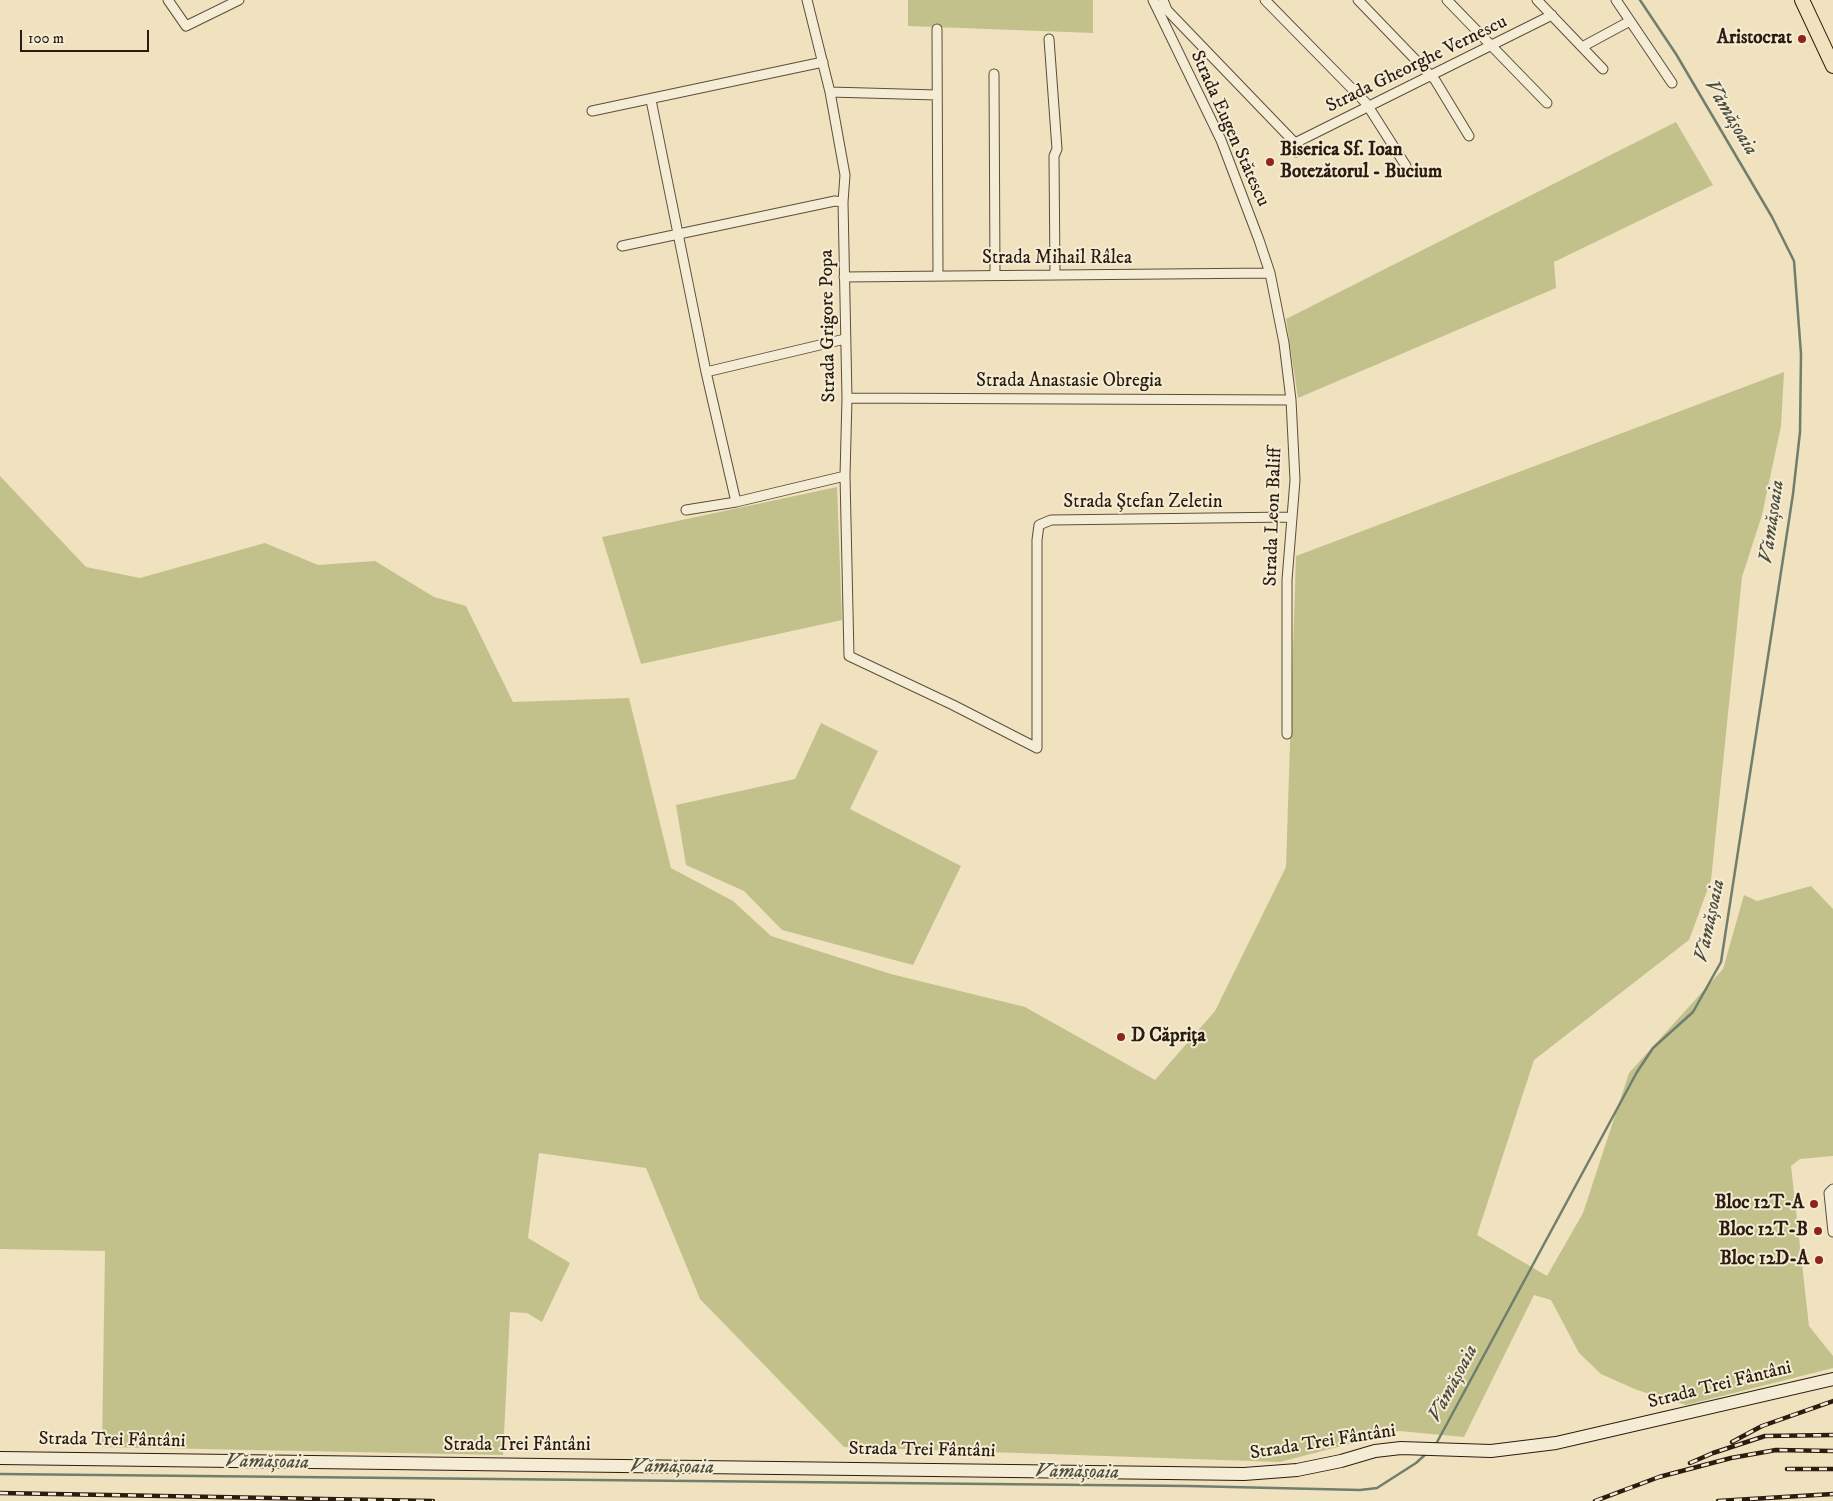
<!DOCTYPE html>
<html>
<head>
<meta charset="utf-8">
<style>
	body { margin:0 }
	#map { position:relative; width:1833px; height:1501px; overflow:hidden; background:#f0e2be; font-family:"IM FELL DW Pica",serif }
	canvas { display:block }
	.scale { position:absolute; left:20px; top:30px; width:129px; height:22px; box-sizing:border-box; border:2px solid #2b1c0f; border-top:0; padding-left:6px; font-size:15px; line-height:18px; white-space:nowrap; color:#2b1c0f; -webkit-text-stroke:4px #f5ecd5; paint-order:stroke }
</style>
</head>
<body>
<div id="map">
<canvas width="1833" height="1501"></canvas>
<div class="scale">100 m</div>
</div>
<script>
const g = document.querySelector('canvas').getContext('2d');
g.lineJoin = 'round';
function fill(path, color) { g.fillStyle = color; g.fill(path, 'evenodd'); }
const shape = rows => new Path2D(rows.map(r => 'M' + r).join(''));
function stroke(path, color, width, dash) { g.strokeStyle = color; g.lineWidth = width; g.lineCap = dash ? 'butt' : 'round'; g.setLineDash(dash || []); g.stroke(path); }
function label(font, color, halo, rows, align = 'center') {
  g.font = font + ' "IM FELL DW Pica",serif'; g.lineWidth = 4; g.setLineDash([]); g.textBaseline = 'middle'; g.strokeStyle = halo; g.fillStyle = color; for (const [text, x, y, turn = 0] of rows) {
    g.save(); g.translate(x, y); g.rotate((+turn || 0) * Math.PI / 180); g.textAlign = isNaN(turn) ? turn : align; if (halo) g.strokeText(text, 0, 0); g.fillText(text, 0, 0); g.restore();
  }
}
const green = shape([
	[908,0,1093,0,1093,33,908,26],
	[1676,122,1713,185,1554,262,1556,288,1298,398,1286,319],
	[1784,372,1781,426,1762,515,1742,577,1711,880,1689,940,1534,1060,1477,1235,1547,1276,1583,1213,1629,1073,1723,969,1744,895,1757,901,1811,886,1833,909,1833,1156,1800,1159,1791,1166,1809,1326,1833,1356,1833,1368,1686,1405,1637,1390,1601,1374,1579,1353,1551,1300,1534,1295,1464,1437,1399,1431,1280,1462,844,1447,700,1299,646,1168,539,1153,528,1238,570,1263,542,1322,527,1313,510,1312,503,1455,102,1447,105,1251,0,1249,0,476,86,567,140,578,265,543,318,565,375,561,434,597,466,606,513,702,629,698,671,868,733,901,771,936,891,974,1025,1007,1155,1080,1215,1011,1286,867,1296,556],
	[837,487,842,620,641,664,602,537],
	[821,723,878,751,850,809,961,866,913,965,782,930,744,891,686,865,676,805,795,779]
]);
const stream = shape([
	[1436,1444,1637,1072,1653,1048,1693,1012,1721,962,1793,494,1800,432,1801,354,1794,261,1772,217,1676,54,1640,0],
	[0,1474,1188,1486,1360,1490,1377,1488,1416,1463,1427,1453]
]);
const street = shape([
	[168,0,186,26,239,0],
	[807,0,830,92,845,175,843,202,847,398,845,476,849,656,953,705,1037,748,1037,540,1039,525,1051,520,1292,517],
	[1153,0,1221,140,1259,240,1270,273,1284,343,1291,400,1295,480,1287,580,1287,734],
	[1163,0,1167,10,1295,143,1296,152],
	[1265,0,1366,103,1406,166],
	[1358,0,1435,80,1469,136],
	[1447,0,1547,103],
	[1537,0,1603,69],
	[1616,0,1672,83],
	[937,29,938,276],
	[1049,39,1057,149,1054,156,1055,275],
	[1582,47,1630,21],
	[994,74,995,275],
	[830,92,937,95],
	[651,100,706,372,736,502],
	[592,111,823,62],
	[1295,143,1552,15],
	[622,246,835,201,843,202],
	[844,277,1270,273],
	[706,372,845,339],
	[847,398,1291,400],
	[686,510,736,502,845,476],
	[1833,1189,1829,1193,1833,1232]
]);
const secondary = shape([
	[0,1458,1244,1474,1297,1470,1341,1461,1375,1451,1401,1448,1491,1451,1556,1443,1833,1379]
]);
const primary = shape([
	[1802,0,1833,66]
]);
const rail = shape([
	[1732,1442,1762,1426,1833,1401],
	[1690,1463,1713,1453,1765,1436,1833,1435],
	[1787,1469,1833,1469],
	[0,1493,433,1501],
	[1595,1501,1659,1477,1731,1458,1776,1450,1833,1451],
	[1718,1501,1833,1494]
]);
const markers = [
	[1802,39,5,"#8f2418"],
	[1270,162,5,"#8f2418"],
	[1121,1037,5,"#8f2418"],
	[1814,1204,5,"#8f2418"],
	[1818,1231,5,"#8f2418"],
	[1819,1260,5,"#8f2418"]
];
const poiNames = [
	["Aristocrat",1792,39],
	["Biserica Sf. Ioan",1280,151,"left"],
	["Botezătorul - Bucium",1280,173,"left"],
	["D Căprița",1131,1037,"left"],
	["Bloc 12T-A",1804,1204],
	["Bloc 12T-B",1808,1231],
	["Bloc 12D-A",1809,1260]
];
const streetNames = [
	["Strada Gheorghe Vernescu",1417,65,-26],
	["Strada Eugen Stătescu",1229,129,66],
	["Strada Mihail Râlea",1057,259],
	["Strada Grigore Popa",829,326,-91],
	["Strada Anastasie Obregia",1069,382],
	["Strada Ștefan Zeletin",1143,503],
	["Strada Leon Baliff",1274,517,-88],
	["Strada Trei Fântâni",1720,1386,-14],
	["Strada Trei Fântâni",112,1441,1],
	["Strada Trei Fântâni",1323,1443,-9],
	["Strada Trei Fântâni",517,1446],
	["Strada Trei Fântâni",922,1451,1]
];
const waterNames = [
	["Vămășoaia",1730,118,59],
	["Vămășoaia",1773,522,-82],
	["Vămășoaia",1711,921,-78],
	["Vămășoaia",1454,1384,-62],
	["Vămășoaia",267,1463,1],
	["Vămășoaia",672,1468,1],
	["Vămășoaia",1077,1473,1]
];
fill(green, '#c2c18c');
stroke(stream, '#6f7e6d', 2.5);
stroke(street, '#5c4e3b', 11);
stroke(secondary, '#2b1c0f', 14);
stroke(primary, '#2b1c0f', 16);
stroke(street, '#f5ecd5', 9);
stroke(secondary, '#f5ecd5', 12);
stroke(primary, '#f0e2be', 14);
stroke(rail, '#2b1c0f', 4.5);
stroke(rail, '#f5ecd5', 2.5, [8]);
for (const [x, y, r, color] of markers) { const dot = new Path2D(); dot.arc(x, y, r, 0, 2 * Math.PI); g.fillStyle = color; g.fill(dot); stroke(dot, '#f5ecd5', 2); }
label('bold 19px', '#2b1c0f', '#f5ecd5', poiNames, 'right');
label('19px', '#2b1c0f', '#f5ecd5', streetNames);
label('italic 20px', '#4d4d3e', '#f5ecd5', waterNames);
</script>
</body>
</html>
